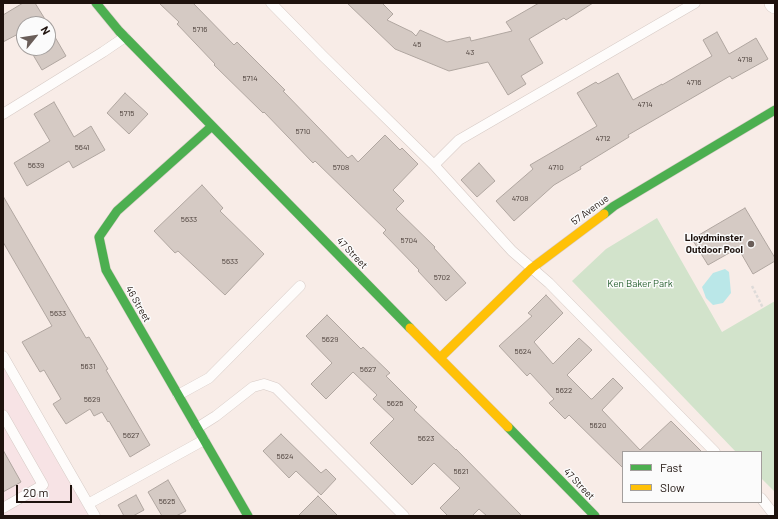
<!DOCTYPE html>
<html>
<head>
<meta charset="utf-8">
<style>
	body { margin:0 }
	#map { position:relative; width:778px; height:519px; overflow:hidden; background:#f8ece7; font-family:Barlow,sans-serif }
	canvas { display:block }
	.frame { position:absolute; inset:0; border:4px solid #1e120d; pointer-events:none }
	.legend { position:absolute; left:622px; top:451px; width:140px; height:52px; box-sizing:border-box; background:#fbfbfb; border:1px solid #a39e9c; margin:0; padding:5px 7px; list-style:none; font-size:12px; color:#1e120d }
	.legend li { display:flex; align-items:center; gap:8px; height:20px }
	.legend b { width:20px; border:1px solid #a39e9c }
	.north { position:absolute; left:16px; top:16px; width:40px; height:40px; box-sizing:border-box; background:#fbfbfb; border:1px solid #a39e9c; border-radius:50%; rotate:60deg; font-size:11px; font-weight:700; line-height:16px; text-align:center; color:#1e120d }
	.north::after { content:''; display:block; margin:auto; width:14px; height:18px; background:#6a5e59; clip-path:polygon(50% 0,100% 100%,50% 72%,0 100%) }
	.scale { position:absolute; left:16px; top:485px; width:56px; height:18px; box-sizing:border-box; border:2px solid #1e120d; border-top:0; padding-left:5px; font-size:12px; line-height:14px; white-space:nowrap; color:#1e120d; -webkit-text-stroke:3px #fbfbfb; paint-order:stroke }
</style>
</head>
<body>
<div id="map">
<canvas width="778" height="519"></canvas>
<div class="frame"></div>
<ul class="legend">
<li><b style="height:5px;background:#4caf50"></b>Fast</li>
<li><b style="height:5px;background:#ffc107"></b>Slow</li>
</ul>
<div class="north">N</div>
<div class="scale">20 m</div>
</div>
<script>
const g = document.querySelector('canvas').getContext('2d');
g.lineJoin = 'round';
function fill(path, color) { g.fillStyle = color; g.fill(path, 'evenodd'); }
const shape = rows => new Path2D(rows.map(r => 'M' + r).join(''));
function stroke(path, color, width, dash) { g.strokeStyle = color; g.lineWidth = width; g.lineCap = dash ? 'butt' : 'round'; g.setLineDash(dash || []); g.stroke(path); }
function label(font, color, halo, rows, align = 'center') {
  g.font = font + ' Barlow,sans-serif'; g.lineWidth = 3; g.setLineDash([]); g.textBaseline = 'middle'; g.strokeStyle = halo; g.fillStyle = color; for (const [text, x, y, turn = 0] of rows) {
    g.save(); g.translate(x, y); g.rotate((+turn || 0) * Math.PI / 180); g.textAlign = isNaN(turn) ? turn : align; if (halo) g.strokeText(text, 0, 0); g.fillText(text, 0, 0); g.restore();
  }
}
const commercial = shape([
	[3,367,89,516,3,516]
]);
const green = shape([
	[657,218,722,332,775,301,775,492,761,478,761,452,736,452,572,281,606,249]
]);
const water = shape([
	[725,269,729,272,731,293,723,303,713,305,706,298,702,287,713,273]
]);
const building = shape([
	[23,3,35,3,48,24,24,24,24,40,20,33,3,42,3,15,23,3],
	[159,3,193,3,234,45,237,42,285,90,283,91,348,158,352,155,358,162,385,135,400,150,402,148,418,164,393,190,404,201,396,209,435,247,434,248,466,283,446,301,418,271,419,270,383,233,386,230,315,161,313,163,264,112,263,113,214,65,215,64,177,24,179,22,159,3],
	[347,3,382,3,393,14,387,20,412,32,416,36,420,30,447,42,470,37,471,41,512,31,506,22,539,3,593,3,566,20,564,18,529,39,543,63,521,76,526,84,508,95,488,62,449,71,395,49,347,3],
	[48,25,66,56,42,70,29,48,48,48,48,25],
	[717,32,729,54,756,38,768,59,732,79,730,76,628,135,629,137,580,167,581,169,554,185,514,221,496,201,533,169,530,165,597,126,577,93,596,82,598,84,618,73,633,100,662,84,662,85,712,56,703,40,717,32],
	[125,93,148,114,129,134,107,113,125,93],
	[54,102,74,137,91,126,105,150,73,168,69,161,27,186,14,163,50,141,34,114,54,102],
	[479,163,495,181,477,197,461,180,479,163],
	[202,185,223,208,220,211,264,254,225,295,178,251,175,253,154,231,202,185],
	[3,196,86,338,89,337,108,369,106,370,150,445,130,457,109,421,108,422,102,412,94,416,90,409,66,424,53,404,61,399,44,370,40,372,22,342,52,326,3,242,3,196],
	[745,208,775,258,775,261,753,274,738,248,708,265,692,239,745,208],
	[546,295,563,313,534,342,553,364,579,338,592,350,567,375,591,399,592,399,613,378,623,388,602,410,640,450,671,421,702,452,623,452,623,468,569,415,565,419,549,403,554,399,530,373,527,376,499,346,532,316,528,313,546,295],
	[327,315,361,349,363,347,390,373,386,376,417,407,414,410,456,450,456,449,522,516,487,516,479,509,472,516,448,516,440,508,460,488,434,463,412,485,370,443,394,419,373,399,377,395,353,372,326,399,311,384,332,363,306,336,327,315],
	[281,434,321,473,326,469,336,479,321,495,296,471,289,478,263,451,281,434],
	[3,450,21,482,3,492,3,450],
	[168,480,186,511,176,516,162,516,148,492,168,480],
	[136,495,144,510,133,516,124,516,118,505,136,495],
	[318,496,338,516,298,516,318,496]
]);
const path = shape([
	[752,286,763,308]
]);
const lane = shape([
	[271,3,322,55,434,165,512,251,549,283,715,452],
	[3,114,103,52,125,37],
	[434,165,459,140,695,3],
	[3,356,95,516],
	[178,395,209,378,300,286],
	[3,415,43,485,3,508],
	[197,428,216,416,253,387,264,384,276,388,404,516],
	[761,498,775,516],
	[88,504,204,440]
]);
const street = shape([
	[774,3,775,4]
]);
const fast = shape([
	[96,3,119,31,410,328],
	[212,126,117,211,99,237,106,270,248,516],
	[604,214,614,206,775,110],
	[508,427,595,516]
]);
const slow = shape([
	[410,328,508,427],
	[440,358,532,268,604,214]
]);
const markers = [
	[751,244,4,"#6a5e59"]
];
const numberNames = [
	["5716",200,29],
	["45",417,44],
	["43",470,52],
	["4718",745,59],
	["5714",250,78],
	["4716",694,82],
	["4714",645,104],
	["5715",127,113],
	["5710",303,131],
	["4712",603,138],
	["5641",82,147],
	["5639",36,165],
	["5708",341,167],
	["4710",556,167],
	["4708",520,198],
	["5633",189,219],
	["5704",409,240],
	["5633",230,261],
	["5702",442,277],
	["5633",58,313],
	["5629",330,339],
	["5624",523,351],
	["5631",88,366],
	["5627",368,369],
	["5622",564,390],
	["5629",92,399],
	["5625",395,403],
	["5620",598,425],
	["5627",131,435],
	["5623",426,438],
	["5624",285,456],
	["5621",461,471],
	["5625",167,501]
];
const streetNames = [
	["57 Avenue",590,210,-36],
	["47 Street",352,253,46],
	["46 Street",138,304,60],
	["47 Street",579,484,46]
];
const poiNames = [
	["Lloydminster",743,238],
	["Outdoor Pool",743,250]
];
const parkNames = [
	["Ken Baker Park",640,284]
];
fill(commercial, '#f7e3e5');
fill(green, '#d2e3cb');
fill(water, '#bae7e8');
fill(building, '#d5cac4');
stroke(building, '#b0a6a0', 1);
stroke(lane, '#d6cac5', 11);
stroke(street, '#d6cac5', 20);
stroke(fast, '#d6cac5', 10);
stroke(slow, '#d6cac5', 10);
stroke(path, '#dedbd9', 2.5, [3, 2]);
stroke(lane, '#fefcfb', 10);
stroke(street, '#fefcfb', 19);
stroke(fast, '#4caf50', 9);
stroke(slow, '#ffc107', 9);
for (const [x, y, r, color] of markers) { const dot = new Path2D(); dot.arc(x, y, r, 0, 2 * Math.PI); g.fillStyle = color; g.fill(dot); stroke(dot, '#fbfbfb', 1.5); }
label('8px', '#4c403b', null, numberNames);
label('10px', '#1e120d', '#fbfbfb', streetNames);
label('bold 10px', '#1e120d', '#fbfbfb', poiNames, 'right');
label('10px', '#245e2d', '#fbfbfb', parkNames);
</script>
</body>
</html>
